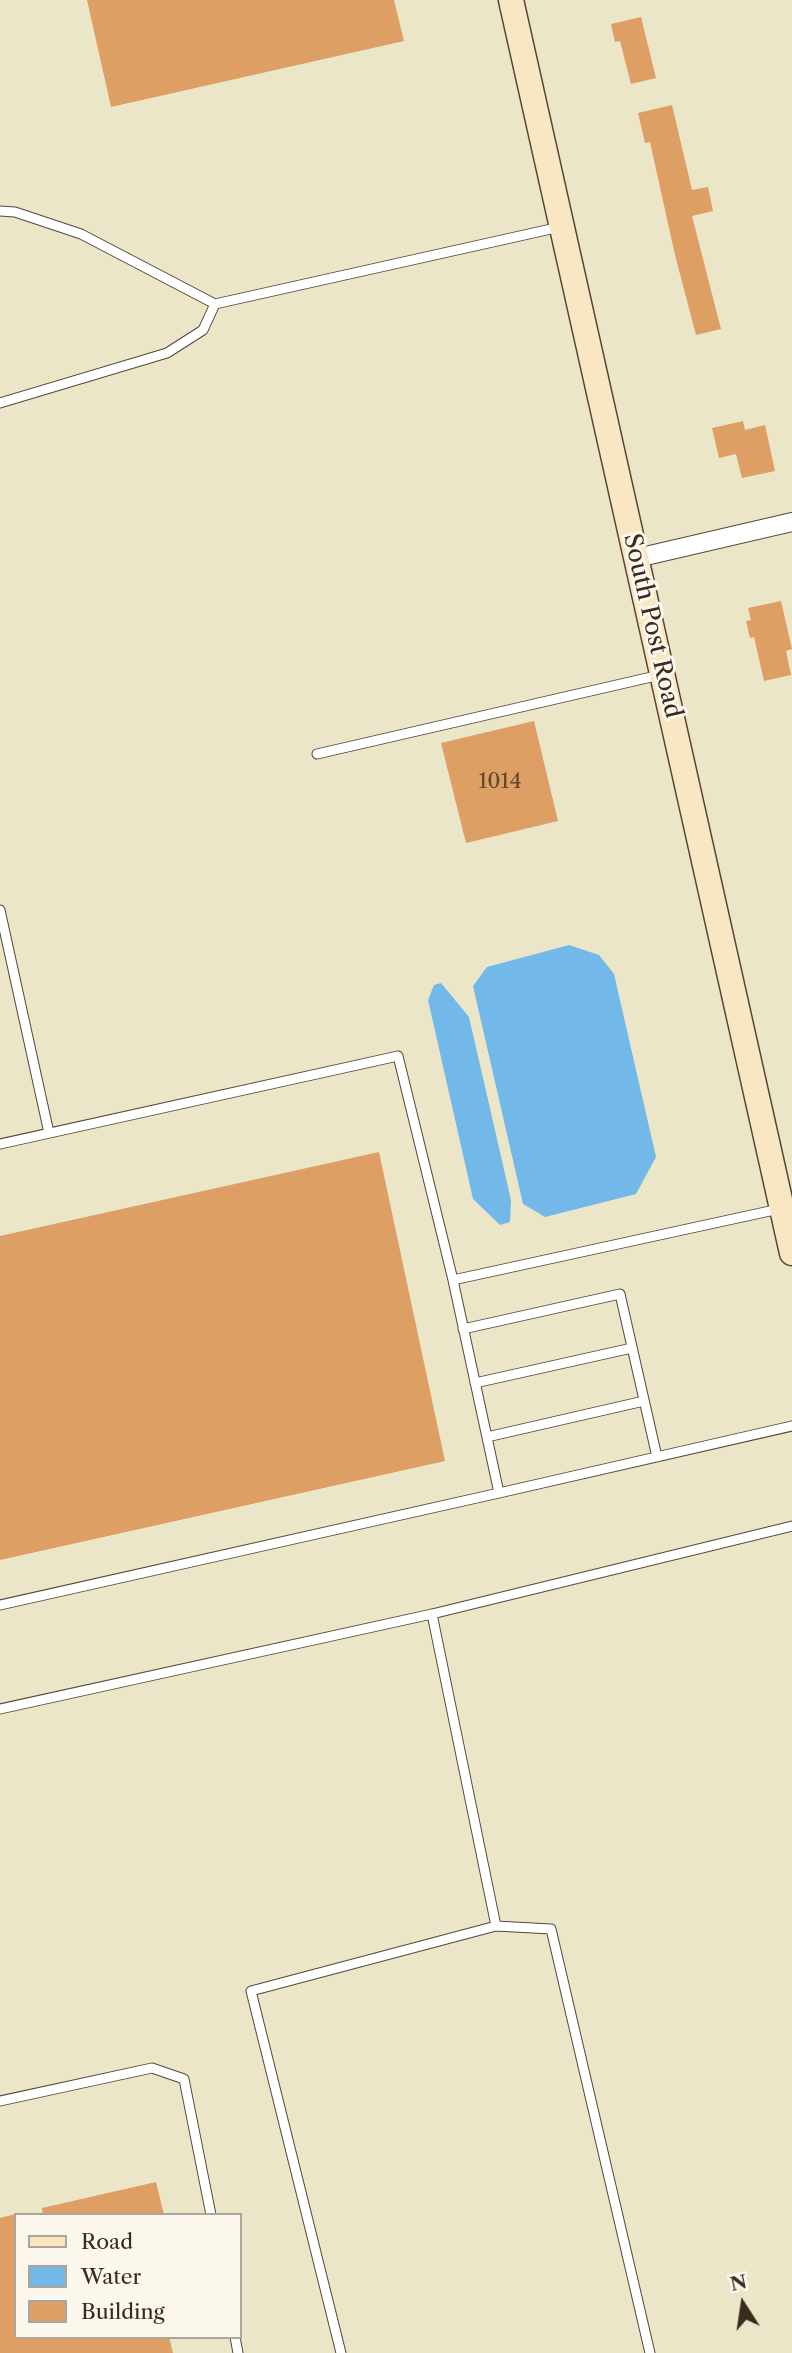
<!DOCTYPE html>
<html>
<head>
<meta charset="utf-8">
<style>
	body { margin:0 }
	#map { position:relative; width:792px; height:2353px; overflow:hidden; background:#ece6c9; font-family:"Libre Caslon Text",serif }
	canvas { display:block }
	.legend { position:absolute; left:14px; top:2213px; width:228px; height:126px; box-sizing:border-box; background:#fbf7ec; border:2px solid #aea59a; margin:0; padding:9px 12px; list-style:none; font-size:21px; color:#3b2a1e }
	.legend li { display:flex; align-items:center; gap:14px; height:35px }
	.legend b { width:35px; border:2px solid #aea59a }
	.north { position:absolute; left:708px; top:2269px; width:70px; height:70px; -webkit-text-stroke:5px #fbf7ec; paint-order:stroke; rotate:348deg; font-size:19px; font-weight:700; line-height:28px; text-align:center; color:#3b2a1e }
	.north::after { content:''; display:block; margin:auto; width:24px; height:32px; background:#3b2a1e; clip-path:polygon(50% 0,100% 100%,50% 72%,0 100%) }
</style>
</head>
<body>
<div id="map">
<canvas width="792" height="2353"></canvas>
<ul class="legend">
<li><b style="height:9px;background:#f9e7c3"></b>Road</li>
<li><b style="height:19px;background:#72b9ea"></b>Water</li>
<li><b style="height:19px;background:#dd9f63"></b>Building</li>
</ul>
<div class="north">N</div>
</div>
<script>
const g = document.querySelector('canvas').getContext('2d');
g.lineJoin = 'round';
function fill(path, color) { g.fillStyle = color; g.fill(path, 'evenodd'); }
const shape = rows => new Path2D(rows.map(r => 'M' + r).join(''));
function stroke(path, color, width, dash) { g.strokeStyle = color; g.lineWidth = width; g.lineCap = dash ? 'butt' : 'round'; g.setLineDash(dash || []); g.stroke(path); }
function label(font, color, halo, rows, align = 'center') {
  g.font = font + ' "Libre Caslon Text",serif'; g.lineWidth = 6; g.setLineDash([]); g.textBaseline = 'middle'; g.strokeStyle = halo; g.fillStyle = color; for (const [text, x, y, turn = 0] of rows) {
    g.save(); g.translate(x, y); g.rotate((+turn || 0) * Math.PI / 180); g.textAlign = isNaN(turn) ? turn : align; if (halo) g.strokeText(text, 0, 0); g.fillText(text, 0, 0); g.restore();
  }
}
const water = shape([
	[569,945,599,955,614,974,656,1157,636,1194,545,1217,523,1204,473,986,487,967],
	[441,983,469,1017,511,1200,510,1222,500,1225,473,1199,428,1000,434,985]
]);
const building = shape([
	[87,0,394,0,404,41,111,107],
	[641,17,656,78,631,84,620,41,615,42,611,24],
	[672,105,692,190,708,187,713,211,692,216,721,329,696,335,675,255,650,142,645,143,638,113],
	[743,421,745,430,765,425,775,471,742,478,736,454,719,458,712,428],
	[781,601,792,649,786,651,791,675,764,681,754,637,750,638,746,621,751,620,748,608],
	[534,721,558,821,466,843,441,743],
	[379,1152,445,1461,0,1560,0,1236],
	[156,2182,164,2215,43,2215,42,2208],
	[16,2214,16,2337,169,2337,173,2353,0,2353,0,2218]
]);
const service = shape([
	[0,211,15,212,81,234,215,304,560,227],
	[0,403,167,353,203,330,215,304],
	[317,754,660,675],
	[0,910,49,1133],
	[0,1144,398,1056,453,1280],
	[779,1209,453,1280,499,1493,792,1426],
	[463,1329,620,1294,657,1457],
	[475,1383,632,1348],
	[487,1437,644,1401],
	[0,1605,499,1493],
	[0,1709,432,1614,792,1526],
	[496,1926,551,1929,650,2353],
	[0,2101,152,2068,184,2079,211,2215],
	[235,2337,238,2353],
	[341,2353,251,1991,496,1926,432,1614]
]);
const minor = shape([
	[637,558,792,522]
]);
const secondary = shape([
	[511,0,792,1253]
]);
const numberNames = [
	["1014",500,782]
];
const streetNames = [
	["South Post Road",652,626,77]
];
fill(water, '#72b9ea');
fill(building, '#dd9f63');
stroke(service, '#564638', 11);
stroke(minor, '#564638', 20);
stroke(secondary, '#564638', 27);
stroke(service, '#fff', 9);
stroke(minor, '#fff', 18);
stroke(secondary, '#f9e7c3', 24);
label('21px', '#64472f', null, numberNames);
label('24px', '#3b2a1e', '#fbf7ec', streetNames);
</script>
</body>
</html>
